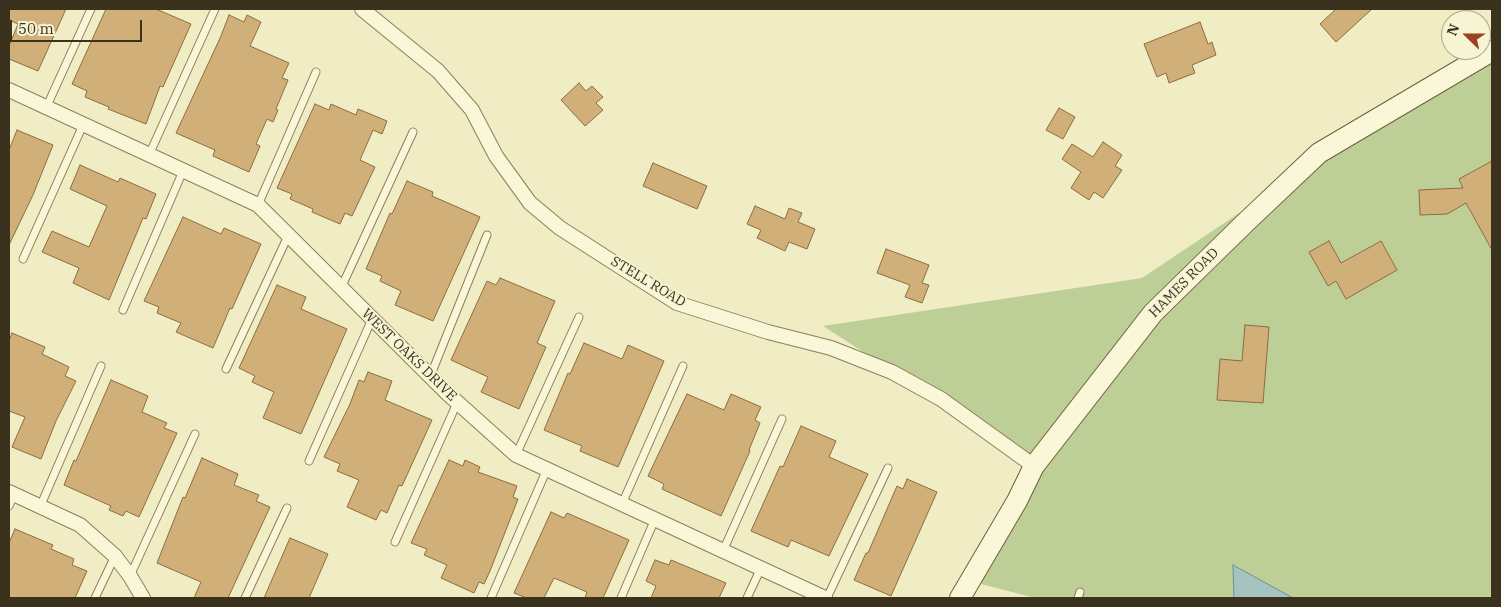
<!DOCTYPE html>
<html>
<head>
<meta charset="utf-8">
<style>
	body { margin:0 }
	#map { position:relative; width:1501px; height:607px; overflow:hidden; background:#f0ecc4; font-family:"IBM Plex Serif",serif }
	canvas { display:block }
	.frame { position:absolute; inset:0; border:10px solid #3b321e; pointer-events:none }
	.north { position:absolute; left:1441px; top:10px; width:50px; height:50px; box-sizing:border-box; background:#f7f4d4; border:1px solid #aca68b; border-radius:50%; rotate:292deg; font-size:14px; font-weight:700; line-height:20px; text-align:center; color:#3b321e }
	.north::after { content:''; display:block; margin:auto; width:18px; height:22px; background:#9e3f26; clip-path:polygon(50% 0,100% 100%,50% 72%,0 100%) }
	.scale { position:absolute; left:10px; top:20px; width:132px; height:22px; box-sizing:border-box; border:2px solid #3b321e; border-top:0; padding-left:6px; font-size:15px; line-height:18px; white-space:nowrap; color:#3b321e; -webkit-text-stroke:4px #f7f4d4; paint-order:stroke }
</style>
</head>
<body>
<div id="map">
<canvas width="1501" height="607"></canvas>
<div class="frame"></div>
<div class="north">N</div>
<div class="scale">50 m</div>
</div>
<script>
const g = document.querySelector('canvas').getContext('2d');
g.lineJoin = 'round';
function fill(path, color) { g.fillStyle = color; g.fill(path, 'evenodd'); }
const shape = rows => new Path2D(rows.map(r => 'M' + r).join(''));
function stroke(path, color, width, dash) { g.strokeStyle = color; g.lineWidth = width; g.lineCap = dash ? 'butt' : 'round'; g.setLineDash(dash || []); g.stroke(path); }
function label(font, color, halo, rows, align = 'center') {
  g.font = font + ' "IBM Plex Serif",serif'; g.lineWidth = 4; g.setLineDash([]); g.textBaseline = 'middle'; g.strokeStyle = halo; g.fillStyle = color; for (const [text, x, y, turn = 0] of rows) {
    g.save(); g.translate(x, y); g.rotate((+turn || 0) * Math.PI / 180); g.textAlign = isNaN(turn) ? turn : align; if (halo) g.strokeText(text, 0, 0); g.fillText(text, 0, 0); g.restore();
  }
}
const green = shape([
	[1492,44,1492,598,1035,598,962,579,1032,461,823,326,1142,278]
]);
const water = shape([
	[1233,565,1293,598,1234,598,1233,565]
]);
const building = shape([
	[9,9,66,9,38,71,9,59,9,46,18,24,9,20,9,9],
	[106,9,156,9,191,24,163,87,160,86,146,124,108,109,109,107,85,97,87,91,72,84,106,9],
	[1336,9,1372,9,1336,42,1320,24,1336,9],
	[229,15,244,22,247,15,261,22,250,46,289,63,282,78,288,80,276,109,278,110,273,122,267,119,256,144,260,146,249,172,213,156,215,150,176,133,221,36,229,15],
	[1200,22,1208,44,1212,42,1216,55,1192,65,1195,73,1169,83,1166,73,1157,77,1144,44,1200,22],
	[579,83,586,91,592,86,603,97,596,103,603,110,585,126,561,100,579,83],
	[315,104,329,110,331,104,356,115,358,109,387,121,382,134,373,130,360,160,375,167,352,216,345,213,340,224,312,212,313,209,290,199,292,194,277,188,315,104],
	[1059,108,1075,117,1063,139,1046,130,1059,108],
	[17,130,53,145,33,195,9,245,9,150,17,130],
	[1103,142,1122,155,1115,166,1122,170,1103,198,1094,192,1089,200,1071,188,1081,172,1062,159,1072,144,1093,157,1103,142],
	[1492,161,1492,250,1466,203,1447,214,1420,215,1419,190,1463,188,1459,179,1492,161],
	[653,163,707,186,697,209,643,186,653,163],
	[80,165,118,182,120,178,156,194,146,219,143,218,109,300,73,283,79,268,42,252,52,231,89,247,107,206,70,189,80,165],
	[407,181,433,192,432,196,480,217,433,321,395,305,401,291,380,281,382,276,366,269,390,213,392,214,407,181],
	[755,206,785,219,789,208,802,213,798,222,815,229,807,249,789,242,785,251,757,238,761,230,747,224,755,206],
	[183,217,221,234,224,228,261,244,232,309,230,308,213,348,176,332,181,323,157,313,159,307,144,301,183,217],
	[1329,241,1341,263,1381,241,1397,270,1346,299,1336,281,1328,286,1309,252,1329,241],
	[886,249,929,265,922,283,929,285,922,303,905,297,910,285,877,273,886,249],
	[500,278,555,301,537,343,546,347,519,409,481,392,488,377,451,360,487,281,496,285,500,278],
	[277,285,306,297,301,309,347,329,301,434,263,418,274,392,252,382,255,376,239,368,277,285],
	[1245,325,1269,327,1263,403,1217,400,1220,359,1242,361,1245,325],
	[12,333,45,347,42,354,69,367,65,376,76,381,56,421,41,459,12,447,25,417,9,411,9,341,12,333],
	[584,343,622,359,628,345,664,361,618,467,580,451,582,446,544,430,568,373,570,374,584,343],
	[368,372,392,381,385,400,432,420,402,486,399,485,387,513,381,510,376,520,347,507,359,480,337,471,340,464,324,457,350,404,359,380,364,382,368,372],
	[111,380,148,396,142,412,167,423,164,428,177,433,139,517,126,511,123,516,109,510,111,506,64,485,74,460,76,461,111,380],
	[687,394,724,410,731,394,761,407,755,420,760,423,749,450,750,451,721,516,662,489,664,484,648,476,687,394],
	[801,426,836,441,829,457,868,474,829,556,791,540,788,547,751,531,780,466,783,467,801,426],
	[202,458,238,474,234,485,259,495,256,501,270,507,228,598,194,598,201,582,157,563,183,497,185,498,202,458],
	[449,460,463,466,465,460,480,467,478,472,517,486,513,497,518,499,490,571,484,584,479,582,474,593,441,578,447,565,424,555,427,549,411,543,449,460],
	[907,479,937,492,891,596,854,580,866,553,868,553,897,486,903,489,907,479],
	[551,512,564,518,567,513,629,540,603,598,585,598,587,592,554,578,544,598,527,598,514,593,551,512],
	[15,529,53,545,51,549,74,559,72,565,87,571,75,598,9,598,9,543,15,529],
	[290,538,328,554,309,598,264,598,290,538],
	[655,560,669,565,671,560,726,583,719,598,651,598,656,586,646,581,655,560]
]);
const lane = shape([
	[46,108,91,9],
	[149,155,215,9],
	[258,205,316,72],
	[23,259,83,125],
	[341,288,413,132],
	[123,310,183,171],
	[226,369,288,236],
	[430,377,487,235],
	[516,455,579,317],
	[309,461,372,319],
	[622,504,683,366],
	[9,506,14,495],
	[40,507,101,366],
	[395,542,457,403],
	[723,551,782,419],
	[130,576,195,434],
	[95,598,115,556],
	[245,598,287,508],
	[491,598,547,469],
	[621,598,655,519],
	[747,598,761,568],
	[827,598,888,468],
	[1078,598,1080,592]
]);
const street = shape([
	[362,9,438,71,472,110,496,156,530,203,560,228,677,303,768,332,831,348,892,372,941,399,1034,466],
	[9,90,258,205,448,394,516,455,825,598],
	[9,492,80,525,115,556,130,576,143,598]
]);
const secondary = shape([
	[960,598,1017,501,1034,466,1153,313,1246,222,1319,153,1492,51]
]);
const streetNames = [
	["STELL ROAD",648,282,31],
	["HAMES ROAD",1184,283,-45],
	["WEST OAKS DRIVE",409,355,44]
];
fill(green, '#bdcf97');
fill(water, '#a6c3c1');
stroke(water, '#6c9291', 1);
fill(building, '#d0af78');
stroke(building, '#8c6d3e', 1);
stroke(lane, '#8c7f59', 9);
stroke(street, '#8c7f59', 16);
stroke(secondary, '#6e603c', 22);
stroke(lane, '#faf7d8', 7);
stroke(street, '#faf7d8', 14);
stroke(secondary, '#faf7d8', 20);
label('14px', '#3b321e', '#f7f4d4', streetNames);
</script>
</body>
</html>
